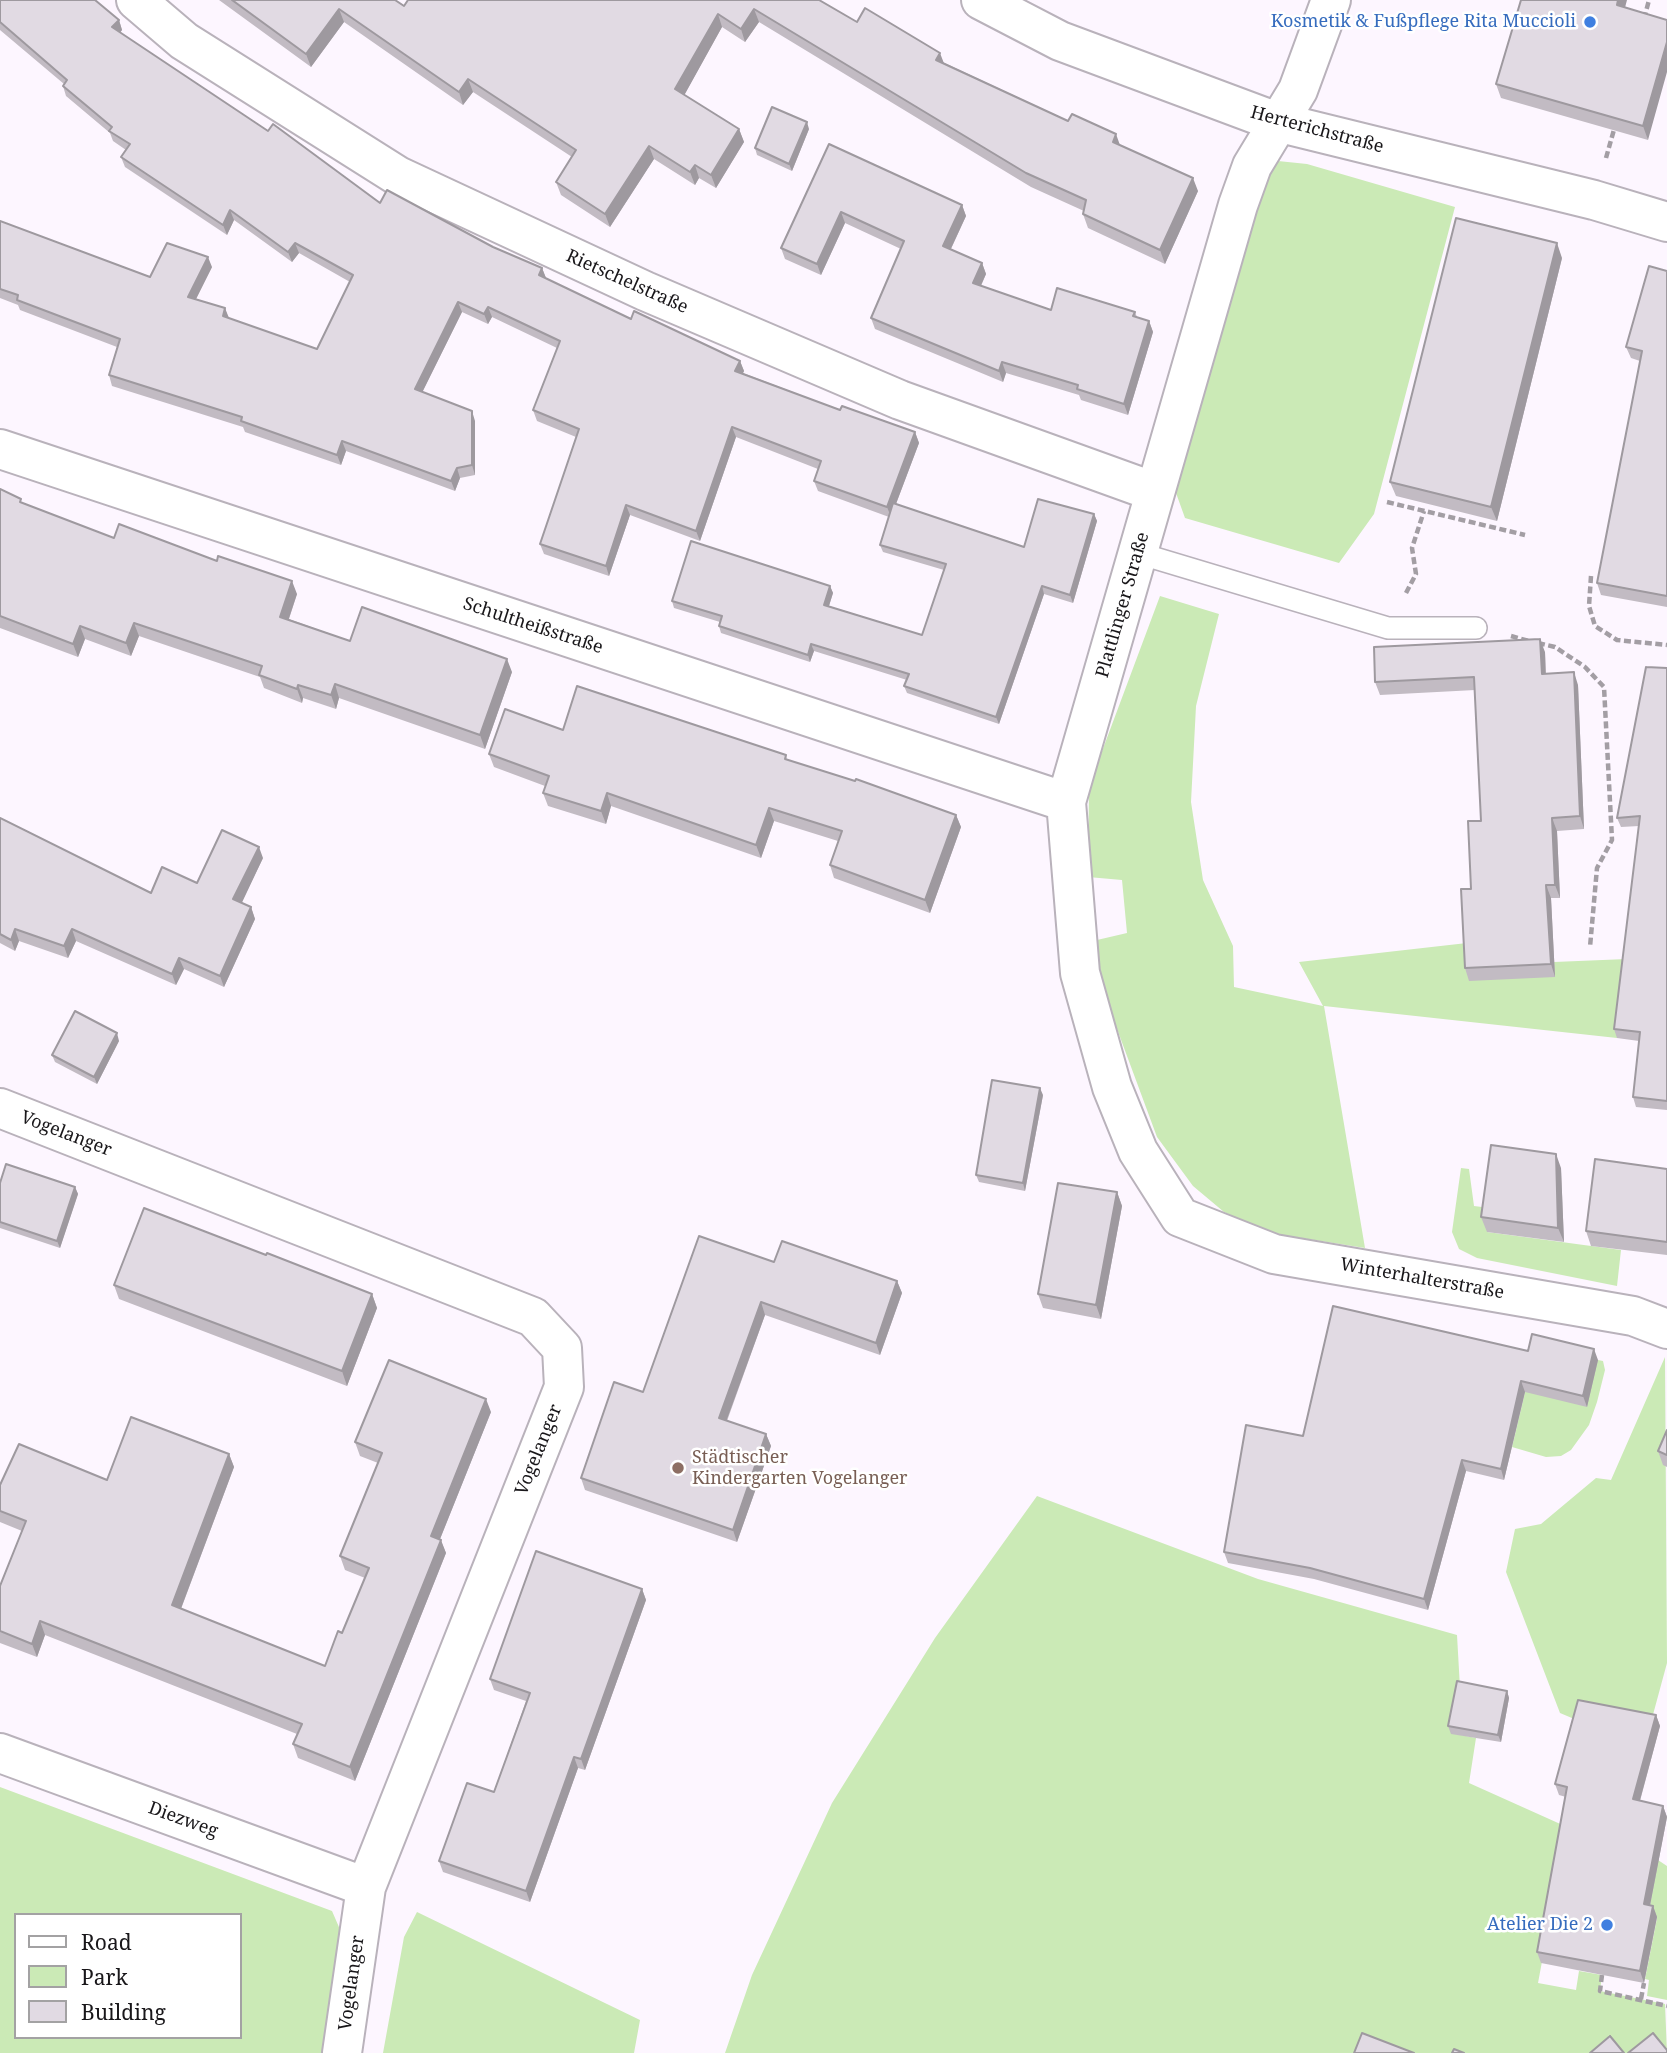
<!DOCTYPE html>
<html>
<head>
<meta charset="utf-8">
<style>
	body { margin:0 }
	#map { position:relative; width:1667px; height:2053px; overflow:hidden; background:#fdf6ff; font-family:"Noto Serif",serif }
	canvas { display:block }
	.legend { position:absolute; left:14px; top:1913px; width:228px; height:126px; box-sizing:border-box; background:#fff; border:2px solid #a3a2a3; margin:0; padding:9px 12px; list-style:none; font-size:21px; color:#19171a }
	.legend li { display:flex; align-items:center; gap:14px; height:35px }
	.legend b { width:35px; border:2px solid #a3a2a3 }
</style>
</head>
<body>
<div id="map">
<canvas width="1667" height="2053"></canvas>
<ul class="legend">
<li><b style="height:9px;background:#fff"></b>Road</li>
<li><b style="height:19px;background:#cbeab6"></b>Park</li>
<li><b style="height:19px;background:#e1dae3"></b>Building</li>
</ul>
</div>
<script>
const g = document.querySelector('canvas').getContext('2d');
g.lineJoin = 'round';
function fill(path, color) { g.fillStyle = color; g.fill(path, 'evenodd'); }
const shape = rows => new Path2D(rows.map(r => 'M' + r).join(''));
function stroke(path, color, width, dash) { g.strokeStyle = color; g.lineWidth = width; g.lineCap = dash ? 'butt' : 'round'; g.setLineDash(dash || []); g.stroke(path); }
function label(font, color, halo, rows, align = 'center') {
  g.font = font + ' "Noto Serif",serif'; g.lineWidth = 5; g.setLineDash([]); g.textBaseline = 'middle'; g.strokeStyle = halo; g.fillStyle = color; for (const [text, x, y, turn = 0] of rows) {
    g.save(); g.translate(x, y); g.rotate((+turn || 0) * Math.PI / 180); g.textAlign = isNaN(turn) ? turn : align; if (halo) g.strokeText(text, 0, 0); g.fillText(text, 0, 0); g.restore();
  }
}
const green = shape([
	[1278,161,1307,164,1455,207,1374,514,1339,563,1185,518,1176,493,1262,175],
	[1160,596,1219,614,1196,706,1191,802,1203,880,1233,946,1234,987,1323,1006,1299,962,1467,943,1554,962,1627,959,1617,1038,1324,1006,1365,1248,1270,1233,1224,1212,1193,1186,1157,1137,1100,983,1097,940,1127,933,1122,880,1088,877,1089,786],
	[1461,1168,1469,1169,1474,1206,1490,1208,1487,1232,1621,1250,1617,1286,1477,1258,1459,1249,1452,1232],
	[1665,1357,1667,1663,1651,1722,1579,1721,1560,1713,1506,1572,1515,1529,1541,1524,1596,1478,1611,1480],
	[1598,1360,1603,1361,1605,1370,1597,1402,1589,1425,1571,1450,1561,1456,1546,1457,1512,1447,1525,1392],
	[1037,1496,1258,1579,1457,1635,1460,1688,1451,1733,1476,1738,1469,1783,1567,1827,1538,1983,1576,1990,1579,1971,1602,1975,1600,1991,1665,2004,1667,2053,725,2053,752,1975,832,1803,935,1638],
	[0,1787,332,1911,345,1941,326,2053,0,2053],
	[16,1915,240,1915,240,2037,16,2037],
	[1658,1860,1667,1866,1667,2000,1647,1996,1649,1980,1645,1979,1657,1918,1648,1916],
	[417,1912,640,2020,634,2053,383,2053,404,1937]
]);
const path = shape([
	[1644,19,1649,0],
	[1606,158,1615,126],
	[1387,502,1525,535],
	[1591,576,1589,606,1595,626,1617,640,1667,645],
	[1406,593,1416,574,1412,548,1424,511],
	[1511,636,1529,641],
	[1538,643,1555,647,1585,667,1604,687,1612,840,1597,868,1590,947],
	[1602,1975,1600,1991,1667,2006],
	[1641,1999,1644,1983]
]);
const lane = shape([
	[1138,553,1388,628,1476,628]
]);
const street = shape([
	[136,0,184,41,398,176,645,291,900,400,1155,492],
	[1331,0,1298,90,1252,166,1238,205,1066,802,1080,973,1112,1087,1138,1151,1180,1217,1274,1254,1633,1316,1667,1329],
	[0,449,1066,802],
	[0,1108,533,1317,562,1348,564,1387,366,1887,342,2053],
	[0,1753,366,1887]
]);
const secondary = shape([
	[981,0,1060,41,1277,122,1594,200,1667,222]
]);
const wall = shape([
	[0,0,119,20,122,30,120,33,268,131,380,203,493,247,542,268,546,278,631,319,740,361,744,371,743,373,840,410,915,432,919,443,896,504,1024,547,1094,514,1097,521,1073,603,1044,594,999,724,907,693,904,686,907,680,814,651,810,662,721,633,719,626,720,622,674,608,672,601,830,586,833,593,829,606,922,635,944,570,883,552,880,545,889,517,818,491,814,481,818,469,736,437,700,541,630,515,609,576,544,554,540,544,576,437,537,421,533,410,557,348,492,317,488,324,462,312,422,392,475,421,475,475,460,478,455,491,346,451,341,465,245,432,243,427,112,386,109,375,117,347,20,310,18,305,0,298,0,221,150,277,212,267,196,299,225,308,228,318,317,349,350,282,299,253,292,262,234,220,227,235,125,167,121,157,126,150,113,141,110,133,66,96,63,86,64,84,0,30],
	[219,0,395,0,404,6,819,0,857,22,1120,145,1198,191,1165,264,1088,228,1083,214,1084,211,1031,187,759,22,745,42,722,27,684,95,739,129,744,142,716,188,699,178,695,185,654,159,610,227,561,195,556,182,572,157,473,92,463,105,344,22,311,67],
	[1625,8,1648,140,1501,98,1496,84],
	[809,129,792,171,757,155,755,148],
	[829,144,962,205,966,216,951,249,982,263,986,274,981,286,1051,310,1135,312,1137,317,1149,321,1153,332,1128,415,1081,400,1079,395,1006,373,1003,382,875,329,871,318,901,249,845,223,821,275,785,259,781,248],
	[1562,258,1497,521,1396,496,1390,482],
	[1667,271,1667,607,1601,595,1597,583,1640,361,1631,358,1626,347],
	[0,489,23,503,114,538,297,594,289,619,350,641,512,672,485,749,339,698,336,709,303,698,302,703,264,688,260,677,139,636,131,656,85,639,78,657,0,628],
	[1545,652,1546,674,1578,685,1584,829,1557,831,1560,898,1551,898,1555,977,1469,981,1465,968,1471,889,1481,821,1475,690,1380,695,1375,682],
	[1667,668,1667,1110,1636,1107,1633,1097,1639,1041,1617,1038,1614,1029,1639,826,1621,827,1617,818],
	[563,730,786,755,787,760,956,815,961,827,930,913,834,878,830,865,838,841,774,821,761,858,611,806,606,824,548,806,543,793,545,786,494,767,489,754],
	[0,818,151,893,197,883,263,858,241,903,251,907,255,919,224,987,184,969,176,985,76,941,68,958,19,941,15,951,0,943],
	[119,1041,97,1084,55,1062,52,1055],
	[1043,1095,1025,1191,979,1182,976,1175],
	[1561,1168,1564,1242,1487,1232,1481,1217],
	[1667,1169,1667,1255,1591,1246,1586,1231],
	[0,1183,75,1187,78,1194,60,1248,0,1228],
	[1117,1192,1122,1206,1101,1319,1043,1308,1038,1294],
	[266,1255,372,1294,377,1308,347,1386,119,1299,114,1285],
	[774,1262,897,1281,902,1293,880,1355,765,1315,727,1421,766,1434,771,1446,737,1542,585,1490,581,1478,643,1392],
	[1528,1351,1598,1360,1587,1407,1525,1392,1504,1480,1466,1471,1428,1610,1314,1579,1228,1563,1224,1552,1303,1436],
	[491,1412,440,1539,446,1553,355,1781,298,1758,293,1744,297,1734,45,1635,37,1657,0,1643,0,1586,22,1531,0,1522,0,1485,107,1480,229,1454,234,1467,181,1609,325,1666,342,1633,365,1578,345,1570,340,1556,378,1463,360,1456,355,1442],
	[1667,1430,1667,1467,1663,1465,1658,1451],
	[642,1589,646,1600,585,1770,578,1768,530,1902,443,1872,439,1861,494,1792,526,1701,494,1690,490,1679],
	[1507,1691,1509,1698,1501,1742,1451,1734,1448,1726],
	[1656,1715,1660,1726,1640,1801,1663,1806,1667,1817,1650,1905,1653,1906,1657,1917,1644,1983,1541,1963,1537,1952,1566,1797,1559,1795,1555,1784]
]);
const shadedWall = shape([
	[1618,0,1627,0,1622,19,1617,5],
	[339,9,344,22,311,67,306,54],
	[754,9,759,22,745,42,741,29],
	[718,14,722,27,680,103,675,89],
	[119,20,122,30,116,37,112,27],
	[1667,42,1667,72,1648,140,1643,126],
	[940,53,945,66,936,60],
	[468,79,473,92,463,105,459,92],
	[807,122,809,129,792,171,789,164],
	[739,129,744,142,716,188,711,175],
	[1116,134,1121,148,1113,142],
	[649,146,654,159,610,227,605,214],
	[695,165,699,178,695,185,690,172],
	[1193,178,1198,191,1165,264,1160,250],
	[962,205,966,216,947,257,943,246],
	[230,210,234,220,227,235,223,225],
	[841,212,845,223,821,275,817,264],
	[295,243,299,253,292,262,288,252],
	[1557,243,1562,258,1497,521,1491,507],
	[208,257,212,267,192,307,188,297],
	[982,263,986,274,977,294,973,283],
	[542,268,546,278,539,275],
	[458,302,462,312,419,399,415,389],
	[488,307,492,317,488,324,484,314],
	[225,308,229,318,223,316],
	[1149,321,1153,332,1128,415,1124,404],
	[740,361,744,371,739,381,735,371],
	[1002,362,1006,373,1003,382,999,371],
	[472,411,475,421,475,475,472,465],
	[732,427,736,437,700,541,696,531],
	[915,432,919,443,891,517,887,507],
	[342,441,346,451,341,465,337,455],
	[457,468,460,478,455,491,451,481],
	[626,505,630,515,609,576,606,566],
	[1094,514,1097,521,1073,603,1070,595],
	[292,581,297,594,285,630,280,617],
	[830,586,833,593,827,612,824,605],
	[1042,586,1044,594,999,724,996,717],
	[134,623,139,636,131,656,126,643],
	[80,626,85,639,78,657,73,644],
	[1540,639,1545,652,1546,687,1542,674],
	[811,644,814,651,810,662,808,655],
	[507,659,512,672,485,749,480,735],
	[1574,672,1578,685,1584,829,1580,816],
	[335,684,339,698,336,709,331,695],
	[298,685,303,698,302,703,297,689],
	[607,793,611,806,606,824,601,811],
	[769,808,774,821,761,858,756,845],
	[956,815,961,827,930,913,925,900],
	[1552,818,1557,831,1560,898,1555,885],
	[259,847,263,858,238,911,233,899],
	[1546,885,1551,898,1555,977,1551,964],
	[251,907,255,919,224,987,220,976],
	[15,929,19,941,15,951,11,940],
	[72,929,76,941,68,958,64,946],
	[179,958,184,969,176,985,172,974],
	[117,1033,119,1041,97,1084,94,1077],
	[1040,1088,1043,1095,1025,1191,1023,1183],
	[1556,1154,1561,1168,1564,1242,1558,1228],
	[75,1187,78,1194,60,1248,57,1241],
	[1117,1192,1122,1206,1101,1319,1096,1305],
	[897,1281,902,1293,880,1355,876,1343],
	[372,1294,377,1308,347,1386,342,1371],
	[761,1302,765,1315,723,1430,719,1418],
	[1594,1349,1598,1360,1587,1407,1583,1396],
	[1521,1381,1525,1392,1504,1480,1501,1469],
	[486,1399,491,1412,436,1549,431,1536],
	[766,1434,771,1446,737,1542,733,1530],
	[229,1454,234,1467,177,1619,172,1605],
	[1462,1460,1466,1471,1428,1610,1424,1599],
	[441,1540,446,1553,355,1781,350,1767],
	[642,1589,646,1600,585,1770,581,1759],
	[40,1621,45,1635,37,1657,32,1644],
	[1507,1691,1509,1698,1501,1742,1498,1735],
	[1656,1715,1660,1726,1637,1811,1633,1799],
	[574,1757,578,1768,530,1902,526,1891],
	[1663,1806,1667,1817,1648,1916,1644,1904],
	[1653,1906,1657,1917,1644,1983,1640,1971]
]);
const building = shape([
	[0,0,95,0,119,20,112,27,268,131,273,124,380,203,387,190,493,247,542,268,539,275,631,319,634,311,740,361,735,371,840,410,842,406,915,432,887,507,814,481,821,461,732,427,696,531,626,505,606,566,540,544,579,429,533,410,560,341,488,307,484,314,458,302,415,389,472,411,472,465,457,468,451,481,342,441,337,455,241,421,242,417,109,375,120,339,17,300,18,295,0,289,0,221,150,277,167,243,208,257,188,297,225,308,223,316,317,349,353,275,295,243,288,252,230,210,223,225,121,157,130,144,109,131,112,127,63,86,67,80,0,22,0,0],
	[232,0,395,0,404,6,408,0,819,0,857,22,865,8,940,53,936,60,1068,121,1072,114,1116,134,1113,142,1193,178,1160,250,1083,214,1086,200,1026,173,754,9,741,29,718,14,675,89,739,129,711,175,695,165,690,172,649,146,605,214,556,182,576,150,468,79,459,92,339,9,306,54,232,0],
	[1521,0,1618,0,1617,5,1667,20,1667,42,1643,126,1496,84,1521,0],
	[772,107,807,122,789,164,755,148,772,107],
	[829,144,962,205,943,246,982,263,973,283,1051,310,1057,288,1135,312,1133,316,1149,321,1124,404,1077,389,1078,385,1002,362,999,371,871,318,904,241,841,212,817,264,781,248,829,144],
	[1456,218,1557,243,1491,507,1390,482,1456,218],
	[1649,266,1667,271,1667,596,1597,583,1642,351,1626,347,1649,266],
	[0,489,21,499,20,502,114,538,119,524,217,561,218,556,292,581,280,617,350,641,362,607,507,659,480,735,335,684,331,695,298,685,297,689,259,675,262,666,134,623,126,643,80,626,73,644,0,616,0,489],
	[1038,499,1094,514,1070,595,1042,586,996,717,904,686,909,674,811,644,808,655,719,626,722,616,672,601,691,541,830,586,824,605,922,635,946,564,880,545,893,503,1024,547,1038,499],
	[1540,639,1542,674,1574,672,1580,816,1552,818,1555,885,1546,885,1551,964,1465,968,1461,889,1471,889,1468,821,1481,821,1474,677,1375,682,1374,647,1540,639],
	[1646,667,1667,668,1667,1101,1633,1097,1640,1032,1614,1029,1640,816,1617,818,1646,667],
	[577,686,786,755,785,759,855,781,856,779,956,815,925,900,830,865,842,831,769,808,756,845,607,793,601,811,543,793,549,776,489,754,505,709,563,730,577,686],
	[0,818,151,893,162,867,197,883,222,830,259,847,233,899,251,907,220,976,179,958,172,974,72,929,64,946,15,929,11,940,0,934,0,818],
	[75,1011,117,1033,94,1077,52,1055,75,1011],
	[992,1080,1040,1088,1023,1183,976,1175,992,1080],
	[1491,1145,1556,1154,1558,1228,1481,1217,1491,1145],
	[1595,1159,1667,1169,1667,1242,1586,1231,1595,1159],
	[6,1164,75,1187,57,1241,0,1222,0,1183,6,1164],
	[1058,1183,1117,1192,1096,1305,1038,1294,1058,1183],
	[144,1208,266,1255,267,1253,372,1294,342,1371,114,1285,144,1208],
	[699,1236,774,1262,782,1241,897,1281,876,1343,761,1302,719,1418,766,1434,733,1530,581,1478,614,1382,643,1392,699,1236],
	[1333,1306,1528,1351,1532,1334,1594,1349,1583,1396,1521,1381,1501,1469,1462,1460,1424,1599,1310,1568,1224,1552,1246,1425,1303,1436,1333,1306],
	[389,1360,486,1399,431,1536,441,1540,350,1767,293,1744,302,1724,40,1621,32,1644,0,1631,0,1586,26,1521,0,1511,0,1485,19,1444,107,1480,131,1417,229,1454,172,1605,325,1666,338,1631,342,1633,369,1568,340,1556,382,1453,355,1442,389,1360],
	[1667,1430,1667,1455,1658,1451,1667,1430],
	[536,1551,642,1589,581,1759,574,1757,526,1891,439,1861,467,1783,494,1792,530,1693,490,1679,536,1551],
	[1457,1681,1507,1691,1498,1735,1448,1726,1457,1681],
	[1578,1700,1656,1715,1633,1799,1663,1806,1644,1904,1653,1906,1640,1971,1537,1952,1567,1787,1555,1784,1578,1700],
	[1362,2033,1414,2053,1354,2053,1362,2033],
	[1653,2033,1667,2050,1667,2053,1628,2053,1653,2033],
	[1610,2036,1624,2053,1590,2053,1610,2036],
	[1454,2049,1464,2053,1452,2053,1454,2049]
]);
const markers = [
	[1590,22,7,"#3f7fe0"],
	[678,1468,7,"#8d6e63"],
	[1607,1925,7,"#3f7fe0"]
];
const shopNames = [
	["Kosmetik & Fußpflege Rita Muccioli",1576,22],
	["Atelier Die 2",1593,1925]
];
const streetNames = [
	["Herterichstraße",1317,130,15],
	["Rietschelstraße",627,282,24],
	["Plattlinger Straße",1123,605,-74],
	["Schultheißstraße",533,626,18],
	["Vogelanger",66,1134,21],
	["Winterhalterstraße",1422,1279,10],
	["Vogelanger",539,1450,-68],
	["Diezweg",183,1820,20],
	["Vogelanger",352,1983,-82]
];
const educationNames = [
	["Städtischer",692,1458],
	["Kindergarten Vogelanger",692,1479]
];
fill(green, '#cbeab6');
stroke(lane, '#b9b2bb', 24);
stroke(street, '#b9b2bb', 42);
stroke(secondary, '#b9b2bb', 42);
stroke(path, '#a39ea4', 4.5, [7, 3.5]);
stroke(lane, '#fff', 21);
stroke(street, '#fff', 38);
stroke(secondary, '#fff', 38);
fill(wall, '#c2bbc3');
fill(shadedWall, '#9e999f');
fill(building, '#e1dae3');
stroke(building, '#9e999f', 2);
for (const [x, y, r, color] of markers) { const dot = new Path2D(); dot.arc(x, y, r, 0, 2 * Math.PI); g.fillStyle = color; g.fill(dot); stroke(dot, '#fff', 2.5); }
label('18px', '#366cbe', '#fff', shopNames, 'right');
label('18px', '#19171a', '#fff', streetNames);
label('18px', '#785e54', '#fff', educationNames, 'left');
</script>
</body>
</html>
